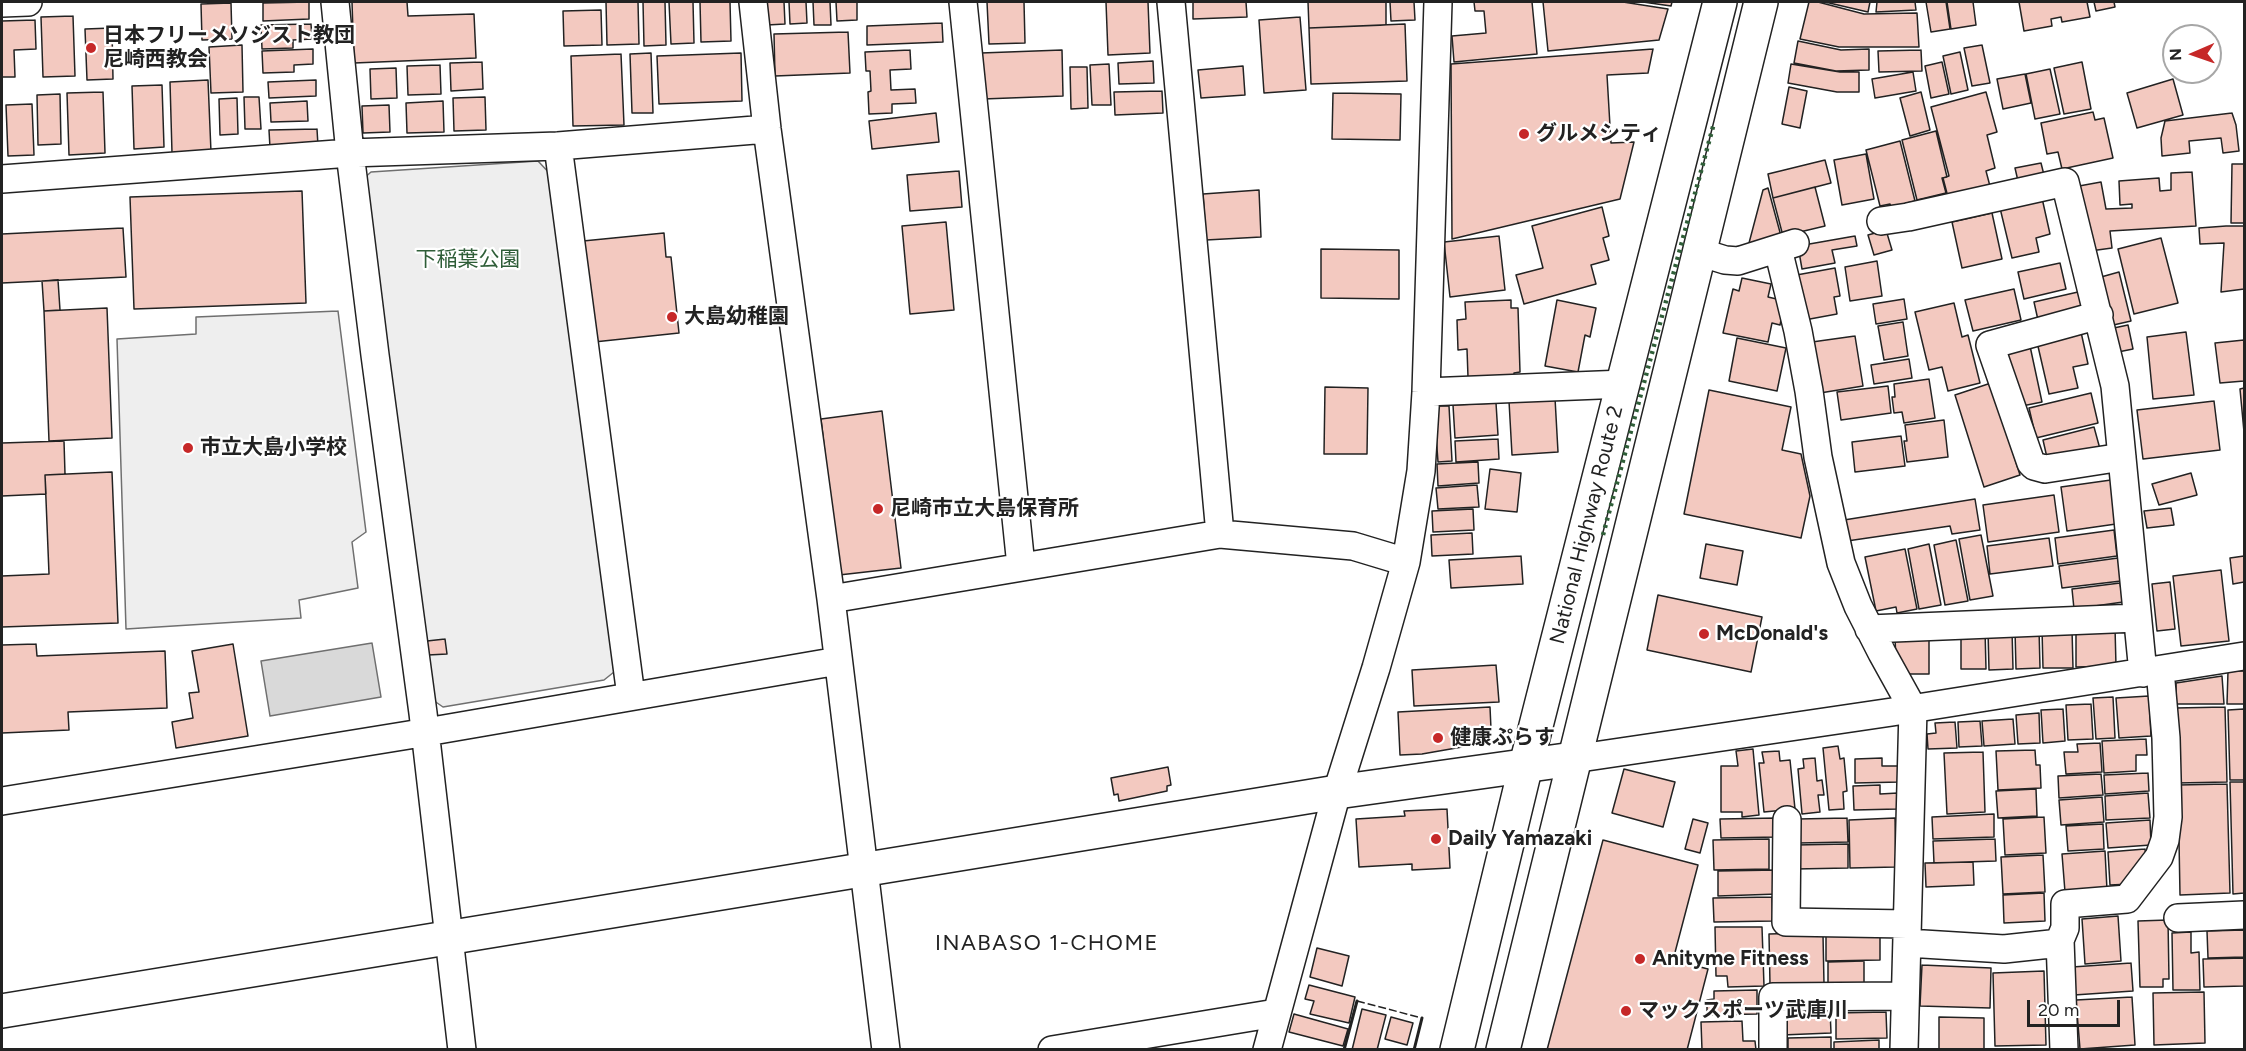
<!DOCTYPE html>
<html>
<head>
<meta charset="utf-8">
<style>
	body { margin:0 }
	#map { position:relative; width:2246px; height:1051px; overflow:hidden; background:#fff; font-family:Figtree,sans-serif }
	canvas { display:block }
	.frame { position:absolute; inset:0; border:3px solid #222; pointer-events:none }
	.north { position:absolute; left:2162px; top:24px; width:60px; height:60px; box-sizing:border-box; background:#fff; border:2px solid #a7a7a7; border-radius:50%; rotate:268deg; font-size:16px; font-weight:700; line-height:24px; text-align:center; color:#222 }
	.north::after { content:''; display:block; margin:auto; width:21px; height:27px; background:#c62828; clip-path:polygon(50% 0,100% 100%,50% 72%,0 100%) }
	.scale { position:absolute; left:2027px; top:1000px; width:93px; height:27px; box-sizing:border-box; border:3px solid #222; border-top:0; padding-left:8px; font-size:18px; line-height:21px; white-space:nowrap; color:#222; -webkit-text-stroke:4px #fff; paint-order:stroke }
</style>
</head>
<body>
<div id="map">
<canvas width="2246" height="1051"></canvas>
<div class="frame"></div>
<div class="north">N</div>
<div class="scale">20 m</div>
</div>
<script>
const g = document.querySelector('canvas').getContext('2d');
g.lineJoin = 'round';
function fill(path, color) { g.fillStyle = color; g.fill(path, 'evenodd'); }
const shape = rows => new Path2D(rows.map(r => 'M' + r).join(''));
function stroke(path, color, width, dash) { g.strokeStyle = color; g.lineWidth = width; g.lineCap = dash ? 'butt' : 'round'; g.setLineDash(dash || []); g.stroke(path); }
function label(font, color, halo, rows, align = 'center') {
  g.font = font + ' Figtree,"Noto Sans JP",sans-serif'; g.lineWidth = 4.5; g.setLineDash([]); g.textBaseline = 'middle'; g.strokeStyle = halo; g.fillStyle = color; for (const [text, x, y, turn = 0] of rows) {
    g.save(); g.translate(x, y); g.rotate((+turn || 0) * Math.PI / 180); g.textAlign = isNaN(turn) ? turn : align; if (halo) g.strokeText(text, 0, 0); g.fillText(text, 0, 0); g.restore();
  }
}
const green = shape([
	[538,161,553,177,614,672,604,680,443,707,430,698,362,180,371,172,538,161],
	[338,311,366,532,352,542,358,588,299,600,301,618,126,629,117,339,196,334,196,317,338,311]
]);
const water = shape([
	[372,643,381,697,270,716,261,661,372,643]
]);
const building = shape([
	[309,2,309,19,263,21,263,3,309,2],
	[352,2,407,2,408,16,474,14,476,58,354,63,352,2],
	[606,2,638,2,639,44,607,45,606,2],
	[643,2,665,2,666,45,644,46,643,2],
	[669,2,693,2,694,43,671,44,669,2],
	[700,2,730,2,731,41,701,42,700,2],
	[766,2,784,2,785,24,767,25,766,2],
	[789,2,806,2,807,23,790,24,789,2],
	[813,2,830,2,831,25,814,25,813,2],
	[836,2,857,2,857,20,837,21,836,2],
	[987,2,1024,2,1025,43,989,44,987,2],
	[1106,2,1148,2,1150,53,1108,55,1106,2],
	[1193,2,1246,2,1247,17,1193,19,1193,2],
	[1308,2,1386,2,1386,25,1309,28,1308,2],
	[1390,2,1414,2,1415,20,1391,21,1390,2],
	[1474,2,1532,2,1537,54,1454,62,1452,36,1486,33,1484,11,1475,11,1474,2],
	[1543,2,1623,2,1668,9,1659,40,1548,51,1543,2],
	[1643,2,1672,2,1671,6,1643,2],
	[1809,2,1818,2,1864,14,1917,13,1919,47,1839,47,1800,39,1809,2],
	[1825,2,1870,2,1868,12,1825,2],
	[1877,2,1915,2,1916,10,1876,12,1877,2],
	[1926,2,1946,2,1950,29,1931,32,1926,2],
	[1947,2,1973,2,1976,25,1951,29,1947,2],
	[2019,2,2087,2,2090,17,2062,22,2061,17,2051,19,2052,26,2024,31,2019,2],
	[2094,2,2114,2,2115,7,2096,11,2094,2],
	[231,3,232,39,202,40,201,4,231,3],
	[601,10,602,45,564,46,563,11,601,10],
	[73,16,75,76,43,77,41,17,73,16],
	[1300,17,1306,90,1264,93,1259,20,1300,17],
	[35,20,36,49,14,50,15,77,2,77,2,21,35,20],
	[942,23,943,42,867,45,867,26,942,23],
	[311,24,312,39,293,40,293,48,262,49,261,25,311,24],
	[1405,24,1407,81,1311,84,1309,28,1405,24],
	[112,28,113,79,87,80,85,29,112,28],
	[848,32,850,73,775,76,774,34,848,32],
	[1798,41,1841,50,1869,49,1869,70,1836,71,1794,63,1798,41],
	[242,45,243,92,211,93,209,47,242,45],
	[1982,45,1990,83,1972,86,1964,48,1982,45],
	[313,49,313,64,294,65,294,72,263,73,262,51,313,49],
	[1653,49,1648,73,1607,75,1611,143,1634,142,1620,199,1452,239,1451,64,1653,49],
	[910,50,911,69,890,70,891,90,915,89,916,103,892,104,892,113,869,114,868,92,871,91,870,71,866,71,865,52,910,50],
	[1062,50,1063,96,983,99,981,53,1062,50],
	[1921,50,1922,71,1879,72,1878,51,1921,50],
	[1960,52,1968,90,1951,94,1943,56,1960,52],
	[651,53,653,113,632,113,630,54,651,53],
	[741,53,742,101,659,104,657,56,741,53],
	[621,54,624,125,573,126,571,56,621,54],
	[1153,61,1154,83,1119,84,1118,63,1153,61],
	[482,62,483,89,451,91,450,63,482,62],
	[1942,62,1949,94,1931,98,1925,66,1942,62],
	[2082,62,2091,109,2064,114,2054,68,2082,62],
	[1109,64,1111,105,1092,105,1090,65,1109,64],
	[1791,64,1840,72,1859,72,1859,92,1837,92,1788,83,1791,64],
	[440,65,441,94,408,95,407,66,440,65],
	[1243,66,1245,95,1201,98,1198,70,1243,66],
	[1070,67,1087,67,1088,108,1071,109,1070,67],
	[396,68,397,98,371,99,370,69,396,68],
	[2050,69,2060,114,2035,119,2026,74,2050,69],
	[1913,72,1916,91,1875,98,1872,79,1913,72],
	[2025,74,2031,103,2003,109,1997,79,2025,74],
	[2173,79,2183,115,2137,128,2127,93,2173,79],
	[208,80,211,152,172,153,170,82,208,80],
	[316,80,316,96,269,98,268,82,316,80],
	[162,85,164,147,134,149,132,86,162,85],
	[1789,87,1807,91,1800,128,1782,124,1789,87],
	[1162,91,1163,113,1115,115,1114,92,1162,91],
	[103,92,105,153,69,155,67,93,103,92],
	[1921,92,1930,130,1910,136,1900,98,1921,92],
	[1986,92,1997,132,1987,135,1995,168,1986,171,1991,190,1949,201,1943,178,1949,176,1931,107,1986,92],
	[1333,93,1401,94,1400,140,1332,139,1333,93],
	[60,94,61,144,38,145,37,95,60,94],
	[244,97,259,97,261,129,245,129,244,97],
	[485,97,486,130,454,131,453,98,485,97],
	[237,98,238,134,220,135,219,99,237,98],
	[307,101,308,121,271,122,270,103,307,101],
	[443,101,444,132,407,133,406,103,443,101],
	[32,104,34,155,8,156,6,105,32,104],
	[389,105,390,132,363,133,362,106,389,105],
	[2093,112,2095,120,2104,118,2113,158,2062,169,2058,152,2047,154,2041,123,2093,112],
	[936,113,939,142,872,149,869,121,936,113],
	[2232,113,2236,125,2239,151,2223,153,2221,138,2189,141,2190,153,2162,156,2161,138,2165,121,2232,113],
	[317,129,318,146,270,148,269,130,317,129],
	[1936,131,1947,177,1942,178,1946,193,1917,200,1902,140,1936,131],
	[1900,141,1915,201,1891,207,1890,204,1880,206,1866,150,1900,141],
	[1866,154,1874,199,1842,205,1834,160,1866,154],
	[1825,160,1831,183,1773,198,1768,174,1825,160],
	[2041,163,2044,175,2018,181,2015,168,2041,163],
	[2232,164,2244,164,2244,223,2231,223,2232,164],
	[959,171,962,207,910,211,907,175,959,171],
	[2192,172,2196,226,2110,231,2112,248,2090,251,2079,186,2101,182,2106,209,2132,208,2132,204,2120,205,2119,181,2159,178,2160,191,2171,190,2171,173,2192,172],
	[1815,187,1825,226,1783,236,1773,198,1815,187],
	[1768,188,1781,236,1753,245,1749,243,1763,190,1768,188],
	[1259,190,1261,237,1206,240,1203,194,1259,190],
	[302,191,306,303,134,309,130,197,302,191],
	[2042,198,2050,234,2036,238,2039,252,2012,258,2000,208,2042,198],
	[1602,207,1609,236,1603,238,1609,260,1591,265,1596,284,1524,304,1516,275,1543,268,1532,226,1602,207],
	[1992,213,2002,259,1962,268,1952,222,1992,213],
	[946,222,954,310,910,314,902,226,946,222],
	[2226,226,2244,226,2244,289,2221,292,2224,243,2200,244,2199,228,2226,226],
	[123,228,126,277,2,283,2,234,123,228],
	[1886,230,1892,250,1874,255,1868,235,1886,230],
	[664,233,666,257,671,257,679,333,594,342,583,241,664,233],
	[1499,236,1505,290,1450,297,1444,242,1499,236],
	[1855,236,1857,246,1832,250,1835,263,1802,269,1798,246,1855,236],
	[2161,238,2178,303,2134,314,2118,249,2161,238],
	[1321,249,1399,250,1399,299,1321,298,1321,249],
	[1877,261,1882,296,1850,301,1845,267,1877,261],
	[2060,263,2066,289,2024,299,2018,272,2060,263],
	[1835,268,1840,296,1834,297,1837,314,1799,321,1791,276,1835,268],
	[2119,272,2131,321,2109,326,2101,277,2119,272],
	[1742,278,1771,284,1768,297,1785,301,1780,325,1772,323,1768,342,1723,333,1733,289,1739,291,1742,278],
	[58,280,60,310,44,311,42,281,58,280],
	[2014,289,2021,320,1973,331,1965,300,2014,289],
	[2078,292,2083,310,2038,320,2034,302,2078,292],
	[1904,299,1907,319,1876,324,1873,304,1904,299],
	[1511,300,1511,308,1518,308,1520,372,1514,373,1514,375,1468,377,1467,349,1458,350,1457,320,1466,319,1465,302,1511,300],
	[1557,300,1596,308,1590,337,1585,335,1578,372,1545,366,1557,300],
	[1954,303,1962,337,1968,335,1980,383,1948,391,1942,367,1929,370,1915,312,1954,303],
	[107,308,112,438,49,441,44,311,107,308],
	[1903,322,1908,356,1884,360,1878,326,1903,322],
	[2128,325,2133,349,2113,353,2109,329,2128,325],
	[2081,332,2088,364,2073,367,2078,388,2049,394,2037,342,2081,332],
	[2186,332,2194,395,2153,399,2147,337,2186,332],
	[1855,336,1863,386,1820,393,1812,342,1855,336],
	[1737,338,1786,348,1777,391,1729,381,1737,338],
	[2244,340,2244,381,2220,383,2215,343,2244,340],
	[2030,346,2042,402,2017,407,2005,352,2030,346],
	[1909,359,1912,378,1874,384,1871,365,1909,359],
	[1929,379,1935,418,1904,423,1902,412,1894,413,1892,397,1895,397,1894,384,1929,379],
	[1991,383,2020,475,1984,487,1955,395,1991,383],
	[1888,386,1891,413,1841,420,1837,392,1888,386],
	[1325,387,1368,388,1367,454,1324,454,1325,387],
	[2244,388,2244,432,2240,389,2244,388],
	[1709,390,1791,407,1782,450,1801,454,1810,496,1801,538,1684,514,1709,390],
	[2091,393,2098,423,2036,438,2029,408,2091,393],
	[1555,398,1558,452,1512,455,1509,401,1555,398],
	[2214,401,2220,450,2143,459,2137,410,2214,401],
	[1496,403,1498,435,1455,438,1453,405,1496,403],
	[1434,406,1449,406,1452,461,1438,462,1434,406],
	[882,411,901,568,839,575,821,419,882,411],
	[1944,420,1948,457,1907,462,1904,441,1907,441,1905,425,1944,420],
	[2094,427,2100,449,2048,462,2043,440,2094,427],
	[1901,436,1905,466,1855,472,1852,442,1901,436],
	[1498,439,1499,459,1456,462,1455,441,1498,439],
	[64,441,65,474,45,475,46,494,2,496,2,443,64,441],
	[1478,462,1479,483,1438,486,1437,464,1478,462],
	[1490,469,1521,473,1517,512,1485,509,1490,469],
	[112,472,118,623,2,627,2,576,49,574,45,475,112,472],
	[2191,473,2197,495,2159,505,2152,484,2191,473],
	[2111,480,2116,524,2067,531,2061,487,2111,480],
	[1477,485,1479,507,1438,509,1436,488,1477,485],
	[2054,495,2059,532,1988,542,1983,505,2054,495],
	[1975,499,1980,530,1952,534,1950,526,1847,541,1844,520,1975,499],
	[2171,508,2174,525,2147,528,2144,511,2171,508],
	[1473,509,1474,530,1433,532,1432,511,1473,509],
	[2114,530,2117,556,2058,564,2055,538,2114,530],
	[1472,533,1473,554,1432,556,1431,535,1472,533],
	[1981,535,1993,596,1970,600,1959,539,1981,535],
	[2049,538,2053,566,1990,574,1987,546,2049,538],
	[1956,540,1968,601,1945,605,1934,545,1956,540],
	[1706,544,1743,551,1737,585,1700,578,1706,544],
	[1929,544,1941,605,1919,609,1908,549,1929,544],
	[1905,549,1917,609,1897,613,1896,607,1876,611,1865,557,1905,549],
	[1521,556,1523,584,1451,588,1449,560,1521,556],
	[2244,556,2244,582,2233,584,2230,558,2244,556],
	[2118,558,2121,581,2062,588,2059,566,2118,558],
	[2221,570,2229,641,2181,646,2173,576,2221,570],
	[2170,582,2175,629,2157,631,2152,584,2170,582],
	[2120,583,2123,602,2074,609,2072,589,2120,583],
	[1658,595,1762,617,1751,672,1647,650,1658,595],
	[2115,627,2116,666,2076,667,2076,628,2115,627],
	[2039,629,2040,668,2016,669,2015,630,2039,629],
	[2042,629,2072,629,2073,668,2043,668,2042,629],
	[1961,630,1985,630,1986,669,1961,669,1961,630],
	[2012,630,2013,669,1989,670,1988,631,2012,630],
	[1929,636,1929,674,1905,674,1905,667,1901,667,1896,661,1895,637,1929,636],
	[445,639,447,654,428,655,427,641,445,639],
	[36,644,37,656,165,651,167,708,68,712,69,730,2,733,2,645,36,644],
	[233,644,248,736,176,748,172,722,193,718,189,693,199,692,192,651,233,644],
	[1496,665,1499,702,1414,706,1412,670,1496,665],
	[2228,671,2244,671,2244,704,2227,704,2228,671],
	[2222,676,2224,704,2176,704,2176,683,2222,676],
	[2149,696,2151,736,2119,738,2116,698,2149,696],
	[2113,697,2115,738,2096,739,2093,698,2113,697],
	[2091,704,2093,739,2068,740,2066,705,2091,704],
	[1490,707,1491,729,1462,747,1422,754,1400,755,1398,712,1490,707],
	[2225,707,2227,782,2177,783,2175,708,2225,707],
	[2063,709,2065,741,2043,743,2041,710,2063,709],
	[2244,709,2244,780,2230,780,2228,710,2244,709],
	[2039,713,2040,743,2018,744,2016,715,2039,713],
	[2013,719,2015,744,1984,746,1982,721,2013,719],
	[1980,721,1982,746,1959,747,1958,722,1980,721],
	[1955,722,1957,748,1928,749,1927,734,1936,733,1935,723,1955,722],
	[2146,739,2147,755,2136,755,2136,771,2104,773,2102,741,2146,739],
	[2100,743,2102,772,2066,774,2064,752,2078,752,2077,744,2100,743],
	[1838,746,1840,759,1844,758,1847,791,1843,792,1844,809,1829,810,1823,748,1838,746],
	[1753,749,1759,815,1742,817,1742,812,1721,812,1721,766,1738,766,1736,751,1753,749],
	[2035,750,2036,765,2040,765,2041,788,1998,790,1996,751,2035,750],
	[1779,751,1780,761,1790,760,1795,809,1764,812,1759,763,1764,763,1762,752,1779,751],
	[1983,752,1985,812,1947,814,1944,753,1983,752],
	[1815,758,1817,781,1822,780,1824,795,1818,795,1820,812,1802,814,1798,769,1804,768,1803,759,1815,758],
	[1882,758,1882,766,1899,766,1900,782,1855,783,1855,759,1882,758],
	[1168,767,1171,785,1167,786,1167,791,1119,801,1118,794,1114,795,1111,778,1168,767],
	[1624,769,1675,782,1663,827,1612,813,1624,769],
	[2148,773,2149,791,2105,794,2104,775,2148,773],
	[2101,774,2103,795,2059,798,2058,776,2101,774],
	[2230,782,2244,782,2244,893,2233,894,2230,782],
	[2227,784,2230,893,2180,895,2178,785,2227,784],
	[1880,785,1880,794,1898,793,1898,809,1854,810,1853,786,1880,785],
	[2036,789,2037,816,1998,818,1996,791,2036,789],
	[2148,793,2150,818,2106,820,2105,796,2148,793],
	[2102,797,2104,822,2061,825,2059,800,2102,797],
	[1447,809,1450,868,1412,870,1412,864,1359,867,1356,819,1405,816,1404,811,1447,809],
	[1994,814,1994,837,1933,839,1932,817,1994,814],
	[2044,817,2046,853,2005,855,2003,819,2044,817],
	[1778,818,1778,837,1721,838,1720,819,1778,818],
	[1847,818,1848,842,1799,843,1798,819,1847,818],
	[1895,818,1896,867,1850,868,1849,820,1895,818],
	[1693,819,1708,823,1700,853,1685,849,1693,819],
	[2150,820,2151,845,2108,848,2106,823,2150,820],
	[2103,824,2104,849,2068,851,2066,826,2103,824],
	[1769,839,1769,869,1714,870,1713,840,1769,839],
	[1995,839,1996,861,1934,863,1933,841,1995,839],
	[1603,840,1698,865,1673,960,1708,969,1687,1050,1547,1050,1603,840],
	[1848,844,1848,868,1795,869,1795,845,1848,844],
	[2145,849,2147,865,2131,884,2110,885,2108,852,2145,849],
	[2105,851,2107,890,2065,892,2062,854,2105,851],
	[2043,855,2045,892,2003,894,2001,857,2043,855],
	[1973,862,1974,885,1926,887,1925,863,1973,862],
	[1778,870,1778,894,1718,896,1718,871,1778,870],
	[2044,893,2045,921,2004,923,2003,895,2044,893],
	[1772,897,1773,921,1714,922,1713,898,1772,897],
	[2118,916,2121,961,2085,964,2082,919,2118,916],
	[2168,920,2169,979,2163,979,2163,987,2140,987,2138,921,2168,920],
	[1715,927,1762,927,1764,986,1728,987,1727,976,1716,976,1715,927],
	[2244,930,2244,957,2208,958,2207,931,2244,930],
	[2191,932,2191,953,2199,952,2200,990,2173,990,2172,933,2191,932],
	[1803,933,1823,935,1824,984,1770,985,1769,934,1803,933],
	[1880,934,1880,960,1826,961,1826,935,1880,934],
	[1317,948,1349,956,1342,986,1310,977,1317,948],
	[2244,958,2244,986,2204,987,2203,959,2244,958],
	[1864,961,1864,985,1828,986,1828,962,1864,961],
	[2131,963,2133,991,2074,995,2072,967,2131,963],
	[1922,965,1991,968,1990,1008,1920,1006,1922,965],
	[2044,971,2046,1045,1995,1046,1993,973,2044,971],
	[1309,985,1355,997,1349,1023,1310,1014,1314,1001,1305,999,1309,985],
	[1757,990,1757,1014,1707,1015,1707,1000,1714,999,1714,991,1757,990],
	[2204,992,2205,1043,2154,1045,2153,993,2204,992],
	[2132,997,2135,1045,2080,1049,2076,1000,2132,997],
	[1362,1009,1386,1015,1377,1050,1352,1050,1362,1009],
	[1781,1010,1830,1010,1831,1033,1782,1035,1781,1010],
	[1886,1012,1887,1038,1836,1039,1836,1013,1886,1012],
	[1294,1014,1348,1029,1343,1046,1289,1032,1294,1014],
	[1391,1017,1413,1023,1407,1045,1385,1039,1391,1017],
	[1939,1017,1984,1018,1984,1050,1939,1050,1939,1017],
	[1742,1021,1743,1041,1755,1041,1756,1050,1702,1050,1701,1022,1742,1021],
	[1831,1037,1831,1050,1788,1050,1788,1038,1831,1037],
	[1879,1040,1879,1050,1834,1050,1834,1042,1879,1040]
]);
const street = shape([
	[335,2,350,153,375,355,423,713,462,1050],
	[753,2,767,129,831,599,886,1050],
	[963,2,1021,566],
	[1171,2,1220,534],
	[2,3,28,2],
	[558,146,631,696],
	[2,179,350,153,558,146,767,129],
	[1881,221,1908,217,2065,182,2115,386,2143,673],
	[1778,249,1798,331,1809,391,1818,457,1841,563,1858,606,1882,653,1913,709,1904,1050],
	[1699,252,1725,260,1738,261,1795,243],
	[2099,315,1990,345,2031,463,2034,466,2045,469,2122,457],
	[1426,392,1624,384],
	[831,599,1220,534,1353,546,1406,562],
	[1869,629,2137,618],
	[1573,759,1892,712,2244,656],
	[2,801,409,735,838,661],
	[1787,820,1786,922,1907,924],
	[2178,918,2244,915],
	[1907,943,2004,949,2060,943],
	[1052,1050,1276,1013],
	[1267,1050,1337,792,1376,668,1406,562,1421,471,1426,392,1438,2],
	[1773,1050,1773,997,1905,996],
	[2064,1050,2060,940,2065,928,2065,904,2127,899,2159,857,2165,840,2168,817,2166,738,2160,670]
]);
const secondary = shape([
	[2,1011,1337,792,1573,759]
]);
const highway = shape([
	[1457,1050,1526,765,1720,2],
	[1503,1050,1761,2]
]);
const hedge = shape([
	[1603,535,1714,123]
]);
const fence = shape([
	[1357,1001,1422,1018]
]);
const wall = shape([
	[1344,1050,1357,1001],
	[1414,1050,1422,1018]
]);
const markers = [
	[91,48,6,"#c62828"],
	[1524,134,6,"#c62828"],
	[672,317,6,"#c62828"],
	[188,448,6,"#c62828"],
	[878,509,6,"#c62828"],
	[1704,634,6,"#c62828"],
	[1438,738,6,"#c62828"],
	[1436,839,6,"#c62828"],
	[1640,959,6,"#c62828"],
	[1626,1011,6,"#c62828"]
];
const poiNames = [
	["日本フリーメソジスト教団",103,36],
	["尼崎西教会",103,60],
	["グルメシティ",1536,134],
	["大島幼稚園",684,317],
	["市立大島小学校",200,448],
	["尼崎市立大島保育所",890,509],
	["McDonald's",1716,634],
	["健康ぷらす",1450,738],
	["Daily Yamazaki",1448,839],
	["Anityme Fitness",1652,959],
	["マックスポーツ武庫川",1638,1011]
];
const parkNames = [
	["下稲葉公園",468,260]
];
const streetNames = [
	["National Highway Route 2",1587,525,-76]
];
const neighbourhoodNames = [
	["INABASO 1-CHOME",1047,944]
];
fill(green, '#eee');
stroke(green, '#6f6f6f', 1.5);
fill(water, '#d9d9d9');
stroke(water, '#6f6f6f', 1.5);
fill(building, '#f3c9c0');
stroke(building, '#222', 1.5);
stroke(street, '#222', 30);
stroke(secondary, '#222', 36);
stroke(highway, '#222', 36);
stroke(street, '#fff', 27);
stroke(secondary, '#fff', 33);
stroke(highway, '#fff', 33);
stroke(hedge, '#2f5e38', 4.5, [3, 4.5]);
stroke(fence, '#222', 1.5, [8, 3]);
stroke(wall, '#222', 3);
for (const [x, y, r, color] of markers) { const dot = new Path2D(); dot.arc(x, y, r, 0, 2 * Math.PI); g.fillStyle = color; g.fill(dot); stroke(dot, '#fff', 2); }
label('bold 21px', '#222', '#fff', poiNames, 'left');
label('21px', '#2f5e38', '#fff', parkNames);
label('21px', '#222', '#fff', streetNames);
g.letterSpacing = '1.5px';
label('22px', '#222', '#fff', neighbourhoodNames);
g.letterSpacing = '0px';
</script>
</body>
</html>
